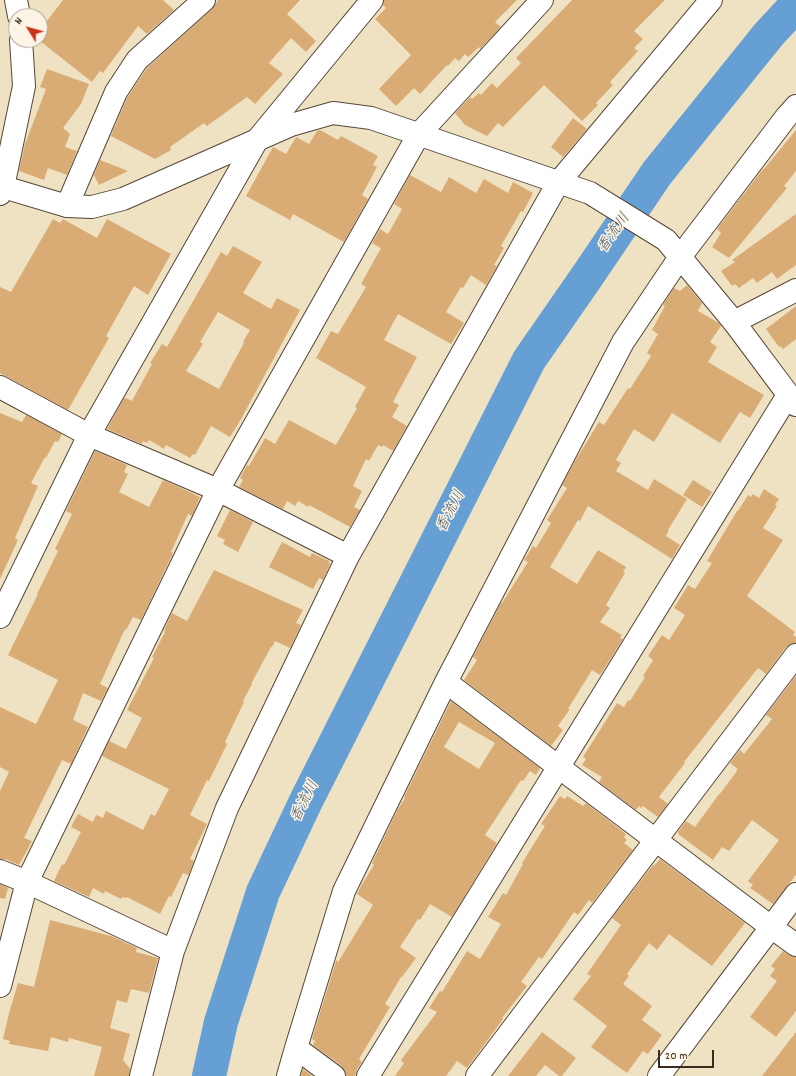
<!DOCTYPE html>
<html>
<head>
<meta charset="utf-8">
<style>
	body { margin:0 }
	#map { position:relative; width:796px; height:1076px; overflow:hidden; background:#efe2c3; font-family:Dekko,sans-serif }
	canvas { display:block }
	.north { position:absolute; left:8px; top:8px; width:40px; height:40px; box-sizing:border-box; background:#fcf5e5; border:1px solid #afa495; border-radius:50%; rotate:307deg; font-size:11px; font-weight:700; line-height:16px; text-align:center; color:#3b2a1e }
	.north::after { content:''; display:block; margin:auto; width:14px; height:18px; background:#c8321e; clip-path:polygon(50% 0,100% 100%,50% 72%,0 100%) }
	.scale { position:absolute; left:658px; top:1050px; width:56px; height:18px; box-sizing:border-box; border:2px solid #3b2a1e; border-top:0; padding-left:5px; font-size:12px; line-height:14px; white-space:nowrap; color:#3b2a1e; -webkit-text-stroke:3px #fcf5e5; paint-order:stroke }
</style>
</head>
<body>
<div id="map">
<canvas width="796" height="1076"></canvas>
<div class="north">N</div>
<div class="scale">20 m</div>
</div>
<script>
const g = document.querySelector('canvas').getContext('2d');
g.lineJoin = 'round';
const shape = rows => new Path2D(rows.map(r => 'M' + r).join(''));
function stroke(path, color, width, dash) { g.strokeStyle = color; g.lineWidth = width; g.lineCap = dash ? 'butt' : 'round'; g.setLineDash(dash || []); g.stroke(path); }
function fill(path, color) { g.fillStyle = color; g.fill(path, 'evenodd'); }
function label(font, color, halo, rows, align = 'center') {
  g.font = font + ' Dekko,"Klee One",sans-serif'; g.lineWidth = 3; g.setLineDash([]); g.textBaseline = 'middle'; g.strokeStyle = halo; g.fillStyle = color; for (const [text, x, y, turn = 0] of rows) {
    g.save(); g.translate(x, y); g.rotate((+turn || 0) * Math.PI / 180); g.textAlign = isNaN(turn) ? turn : align; if (halo) g.strokeText(text, 0, 0); g.fillText(text, 0, 0); g.restore();
  }
}
const river = shape([
	[209,1076,221,1022,263,892,306,801,529,360,588,275,657,173,769,34,796,5]
]);
const building = shape([
	[63,0,163,0,174,10,147,34,138,26,103,73,100,71,92,82,40,41,40,30],
	[218,0,300,0,287,14,316,41,306,52,291,38,269,63,283,74,255,104,247,97,207,126,204,123,170,147,171,150,155,159,111,136,127,98,147,68,212,9],
	[384,0,517,0,495,22,501,27,480,49,479,47,468,57,465,54,459,61,455,58,448,66,447,65,420,94,414,88,396,106,379,89,411,55,375,19,386,8,383,5],
	[572,0,665,0,634,31,643,39,634,48,638,51,610,82,613,85,596,103,598,105,582,121,544,85,503,127,498,123,487,136,465,125,455,113,470,97,472,99,479,93,481,95,492,83,497,88,521,63,516,58],
	[47,69,89,84,81,104,63,128,70,134,65,147,77,151,67,175,48,168,44,180,19,171,25,144,46,89,40,87],
	[573,118,587,129,563,157,551,147],
	[320,130,338,140,341,136,378,156,373,165,377,167,362,195,368,199,344,242,293,214,290,220,246,196,273,147,286,154,296,137,309,144,317,131],
	[796,130,796,171,784,186,787,188,729,258,712,247,721,233,717,229,763,169,764,169],
	[100,160,128,171,99,185,94,175],
	[410,175,441,192,449,177,476,193,484,179,508,193,513,182,533,193,523,212,521,211,501,246,504,248,494,265,497,266,486,285,471,275,463,288,461,287,446,312,464,323,451,344,398,314,384,340,417,357,393,402,399,405,392,417,407,426,393,451,383,445,382,447,378,445,369,461,366,459,353,486,362,491,354,507,360,510,350,527,309,505,308,507,298,501,295,506,287,501,283,509,239,487,243,480,240,478,247,465,249,466,265,438,275,444,289,420,336,445,357,408,355,407,366,387,316,358,331,331,338,334,366,287,361,284,381,248,372,243,380,229,388,234,402,209,394,204],
	[796,214,796,265,777,279,772,272,757,283,753,278,739,288,735,284,732,286,721,271,735,262,732,260],
	[53,219,60,223,63,219,97,238,107,219,171,254,148,295,134,286,106,336,109,338,68,410,0,373,0,287,11,292],
	[233,246,262,262,243,293,271,309,277,298,300,310,240,421,230,437,211,426,195,455,193,454,190,458,166,445,164,449,149,440,147,443,143,441,142,444,107,429,124,398,126,398,132,401,152,364,150,363,162,344,167,347,221,252,227,256],
	[218,312,250,330,243,342,244,343,219,389,186,371,203,344,200,342],
	[687,285,702,303,698,311,719,323,721,326,710,342,717,347,708,362,764,395,750,418,740,412,720,443,672,413,654,442,634,429,616,460,621,463,616,471,648,490,654,479,687,499,668,530,669,530,666,536,680,545,672,559,588,506,580,521,578,520,550,567,577,584,598,550,626,567,623,572,625,573,606,605,610,608,600,622,622,635,620,638,623,639,600,675,592,670,568,709,570,709,558,726,563,730,551,746,464,680,477,660,473,657,501,603,502,603,528,562,524,560,533,546,536,548,551,523,547,520,567,488,562,485,575,461,599,422,604,425,628,388,630,389,651,356,647,353,658,334,652,330,665,306,663,305,674,288,680,291],
	[796,306,796,339,783,349,780,346,779,347,766,329],
	[0,413,22,422,26,415,62,434,58,442,55,441,46,458,45,457,31,483,38,486,15,538,18,540,0,579],
	[95,451,127,465,124,472,128,474,119,492,149,507,163,480,190,492,200,497,192,516,188,514,171,552,173,553,141,620,133,617,126,630,125,629,100,684,108,688,101,701,83,693,73,720,88,727,71,764,62,760,24,838,32,841,19,865,5,859,0,859,0,791,9,772,0,767,0,707,36,724,58,680,8,655,38,594,37,594,58,551,55,549,72,514,66,511],
	[693,480,712,492,702,507,683,495],
	[764,489,779,499,775,505,777,506,763,528,783,540,747,596,795,632,793,635,796,637,796,643,791,644,786,647,766,674,758,668,684,762,685,763,659,797,668,804,658,817,643,806,641,808,639,806,636,810,599,782,602,777,582,765,586,759,583,757,617,703,624,707,628,700,630,701,645,677,643,676,653,660,648,656,662,635,669,640,685,615,674,608,688,585,695,589,712,563,707,561,737,511,738,511,748,495,751,497,753,494,759,498],
	[230,510,253,522,238,552,223,544,225,540,217,536],
	[282,542,310,557,312,553,329,561,329,563,330,564,323,580,319,578,313,589,269,567],
	[214,570,303,610,296,623,301,625,290,648,275,641,272,647,271,647,251,684,252,684,243,701,244,702,225,742,227,744,209,781,207,780,190,815,207,824,190,859,194,861,189,874,188,875,183,873,171,897,169,896,160,914,127,897,126,898,122,897,121,899,105,891,104,894,93,888,89,897,54,881,62,864,64,865,81,832,71,827,78,814,93,822,96,815,103,818,106,811,143,830,151,814,155,816,169,789,102,756,109,741,126,749,142,718,127,710,154,658,152,657,164,634,165,631,164,630,172,613,187,621],
	[796,676,796,875,773,904,750,888,753,885,748,881,779,840,752,820,729,851,722,847,713,860,678,834,679,833,678,832,686,821,695,827,719,794,719,795,737,771,736,770,738,769,730,763,740,750,744,754,772,719,766,715],
	[451,701,540,768,536,775,530,771,523,781,521,780,485,835,497,843,452,917,430,904,420,920,418,919,400,947,416,958,402,977,401,977,385,1004,390,1007,359,1059,362,1062,357,1069,356,1074,355,1076,346,1076,345,1071,342,1066,313,1045,315,1041,312,1039,336,961,336,960,338,962,373,905,357,894,361,886,374,865,372,863,398,809,405,798,404,797],
	[459,722,495,743,479,769,444,747],
	[560,796,565,799,567,796,583,806,586,803,626,834,624,837,627,840,624,843,633,850,592,903,589,900,578,915,574,912,542,959,539,957,521,982,527,986,502,1018,503,1019,467,1068,457,1061,446,1076,395,1076,404,1063,401,1060,437,1012,429,1008,440,991,442,992,467,951,480,959,501,924,488,917,503,893,506,895,523,864,522,863,545,826,541,824],
	[660,859,745,923,712,966,669,934,657,950,649,943,627,974,629,976,623,984,652,1006,642,1020,662,1035,648,1054,643,1051,627,1073,591,1047,607,1026,573,999,591,976,587,974,621,925,612,918,653,865,654,866],
	[0,884,8,888,5,899,0,898],
	[50,920,111,936,137,948,136,952,158,958,149,993,131,989,127,1003,117,1000,110,1028,130,1034,123,1060,130,1069,129,1076,94,1076,102,1047,69,1038,68,1042,51,1037,48,1051,9,1044,10,1041,3,1039,9,1013,18,983,34,987],
	[783,951,789,955,796,957,796,1011,776,1037,750,1017,777,981,770,976,775,969,771,966],
	[542,1032,576,1058,562,1076,559,1076,545,1065,536,1076,508,1076],
	[796,1032,796,1076,762,1076],
	[303,1069,313,1076,301,1076]
]);
const minor = shape([
	[16,0,19,16],
	[0,194,3,187,24,86,21,40],
	[67,206,116,92,137,60,204,0],
	[734,322,796,290],
	[0,387,89,435,218,490,348,556],
	[0,617,89,435,257,140,372,0],
	[446,682,491,716,771,927,796,945],
	[0,871,27,882,173,951],
	[0,986,27,882,218,490,419,134,542,0],
	[296,1048,334,1076],
	[141,1076,173,951,227,808,348,556,558,183,711,0],
	[288,1076,296,1048,344,891,446,682,623,342,680,257,787,116,796,106],
	[368,1076,788,395],
	[477,1076,796,655],
	[659,1076,796,894]
]);
const tertiary = shape([
	[0,186,67,206,92,207,123,199,291,125,333,113,371,118,590,193,666,240,734,322,796,405]
]);
const waterNames = [
	["香流川",615,234,-55],
	["香流川",452,512,-63],
	["香流川",306,802,-64]
];
stroke(river, '#659fd4', 34);
fill(building, '#daac75');
stroke(minor, '#564637', 24);
stroke(tertiary, '#564637', 24);
stroke(minor, '#fff', 22);
stroke(tertiary, '#fff', 22);
label('italic 15px', '#4c5967', '#fcf5e5', waterNames);
</script>
</body>
</html>
